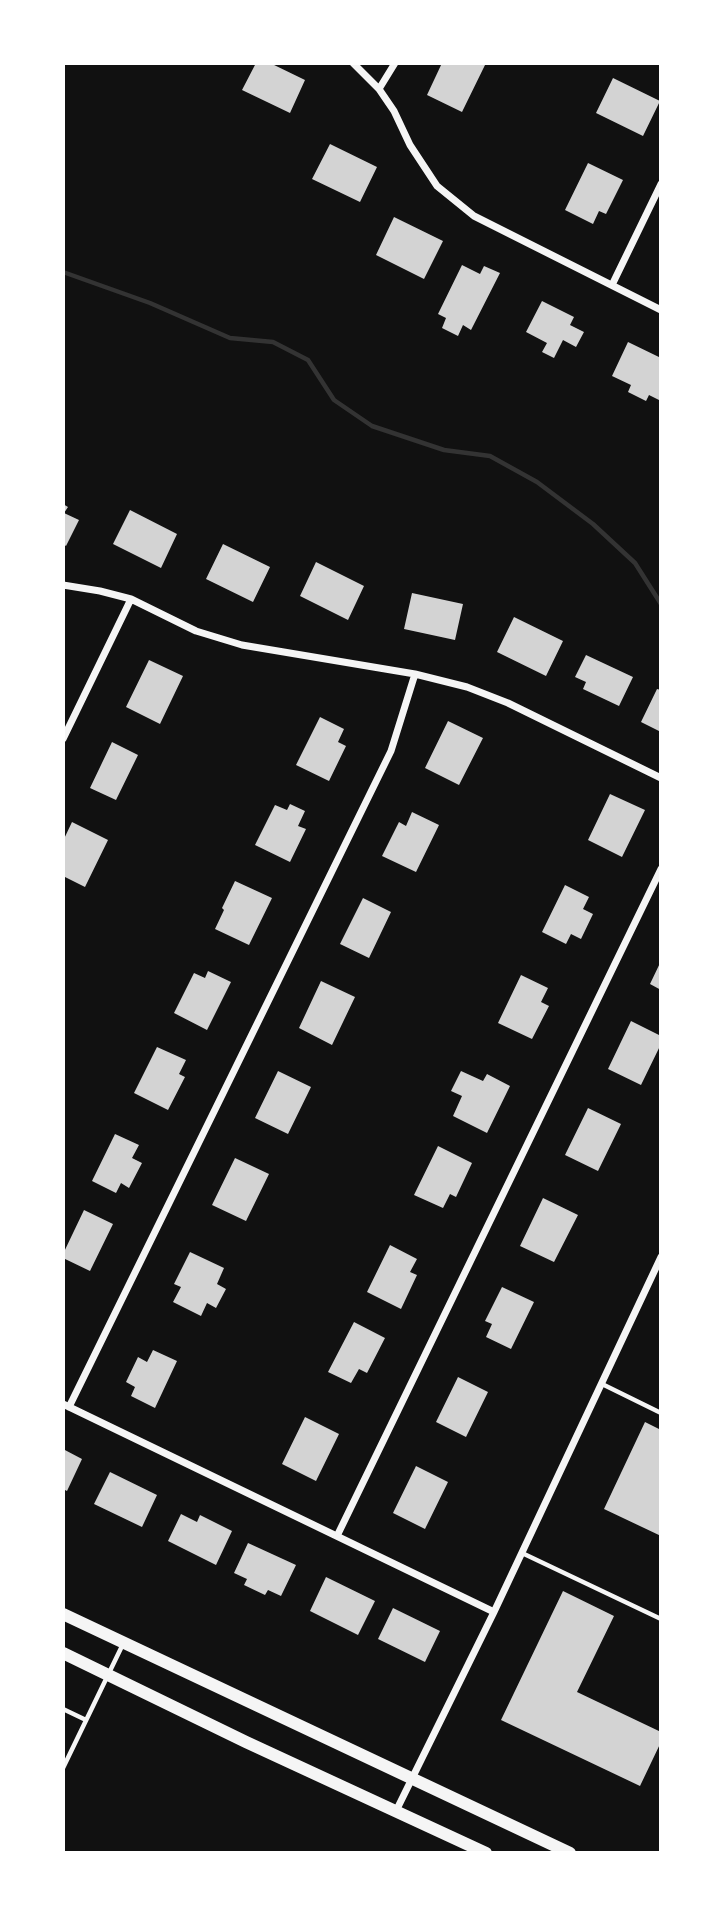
<!DOCTYPE html>
<html>
<head>
<meta charset="utf-8">
<style>
	body { margin:0 }
	#map { position:relative; width:724px; height:1916px; overflow:hidden; background:#111; font-family:Raleway,sans-serif }
	canvas { display:block }
	.frame { position:absolute; inset:0; border:65px solid #fff; pointer-events:none }
</style>
</head>
<body>
<div id="map">
<canvas width="724" height="1916"></canvas>
<div class="frame"></div>
</div>
<script>
const g = document.querySelector('canvas').getContext('2d');
g.lineJoin = 'round';
const shape = rows => new Path2D(rows.map(r => 'M' + r).join(''));
function stroke(path, color, width, dash) { g.strokeStyle = color; g.lineWidth = width; g.lineCap = dash ? 'butt' : 'round'; g.setLineDash(dash || []); g.stroke(path); }
function fill(path, color) { g.fillStyle = color; g.fill(path, 'evenodd'); }
const stream = shape([
	[63,272,150,303,230,338,273,342,308,360,334,400,372,426,444,450,490,456,537,482,593,524,635,563,661,604]
]);
const building = shape([
	[256,63,270,63,305,80,290,113,242,90],
	[442,63,482,63,485,65,462,112,427,95],
	[613,78,660,101,643,136,596,113],
	[330,144,377,167,360,202,312,179],
	[588,163,623,180,606,214,599,211,593,224,565,210],
	[394,217,443,241,424,279,376,255],
	[462,265,480,274,484,266,500,273,471,330,463,325,458,336,442,328,446,318,438,314],
	[542,301,574,317,570,325,584,332,576,347,563,340,554,358,542,352,547,343,526,332],
	[628,342,661,358,661,397,659,400,649,395,646,401,628,392,631,385,612,376],
	[63,504,68,507,64,513,79,520,66,546,63,544],
	[130,510,177,534,161,568,113,544],
	[223,544,270,567,253,602,206,579],
	[316,562,364,586,348,620,300,596],
	[412,593,463,604,455,640,404,629],
	[514,617,563,641,546,676,497,652],
	[586,655,633,677,619,706,583,689,586,682,575,677],
	[149,660,183,676,160,724,126,707],
	[657,689,661,690,661,732,641,722],
	[320,717,344,729,338,742,346,746,329,781,296,765],
	[448,721,483,738,459,785,425,768],
	[112,742,138,755,116,800,90,788],
	[610,794,645,810,622,857,588,840],
	[290,804,305,811,298,826,306,829,290,862,255,845,275,805,287,810],
	[412,812,439,825,416,872,382,856,399,822,406,826],
	[72,822,108,840,85,887,63,876,63,841],
	[235,881,272,898,249,945,215,929,224,910,222,908],
	[565,885,589,897,583,909,593,914,581,939,571,934,566,944,542,932],
	[363,898,391,912,369,958,340,944],
	[661,961,661,990,650,984],
	[208,971,231,982,207,1030,174,1013,194,973,205,978],
	[521,975,548,988,541,1002,549,1006,532,1039,498,1023],
	[321,981,355,997,332,1045,299,1028],
	[631,1021,661,1036,661,1044,641,1085,608,1069],
	[157,1047,186,1060,179,1074,185,1077,168,1110,134,1093],
	[278,1071,311,1087,288,1134,255,1118],
	[461,1071,483,1081,487,1074,510,1086,487,1133,453,1116,462,1096,451,1091],
	[588,1108,621,1124,598,1171,565,1155],
	[115,1134,139,1145,132,1158,142,1163,129,1188,121,1183,116,1193,92,1181],
	[438,1146,472,1163,456,1197,450,1194,443,1208,414,1195],
	[235,1158,269,1174,246,1221,212,1205],
	[543,1198,578,1215,554,1262,520,1246],
	[84,1210,113,1224,90,1271,63,1258,63,1254],
	[390,1245,417,1259,410,1272,417,1275,401,1309,367,1292],
	[190,1252,224,1268,217,1284,226,1289,216,1308,207,1303,201,1316,173,1302,181,1287,174,1284],
	[502,1287,534,1302,511,1349,486,1337,492,1324,485,1321],
	[354,1322,385,1338,367,1373,359,1369,351,1383,328,1372],
	[153,1350,177,1361,155,1408,131,1396,135,1387,126,1382,138,1357,147,1362],
	[458,1377,488,1392,466,1437,436,1422],
	[305,1417,339,1434,316,1481,282,1464],
	[645,1422,661,1430,661,1536,604,1509],
	[63,1449,82,1459,67,1491,63,1489],
	[416,1466,448,1482,425,1529,393,1513],
	[110,1472,157,1495,142,1527,94,1504],
	[181,1514,197,1522,200,1515,232,1531,216,1565,168,1541],
	[248,1543,296,1565,281,1596,268,1590,265,1595,244,1585,247,1579,234,1573],
	[326,1577,375,1601,358,1635,310,1611],
	[563,1591,614,1616,577,1692,661,1732,661,1742,640,1786,501,1720],
	[393,1608,440,1631,425,1662,378,1639]
]);
const service = shape([
	[602,1384,661,1413],
	[522,1553,661,1619],
	[63,1709,86,1720],
	[63,1768,123,1644]
]);
const minor = shape([
	[353,63,379,89,394,111,410,145,437,186,474,216,661,310],
	[379,89,395,63],
	[612,285,661,184],
	[63,585,100,591,131,599,196,631,242,645,415,674,467,687,508,703,661,778],
	[63,739,131,599],
	[63,1404,494,1612],
	[69,1407,391,751,415,674],
	[337,1536,661,869],
	[396,1811,494,1612,661,1257]
]);
const secondary = shape([
	[63,1614,570,1853],
	[63,1653,246,1742,486,1853]
]);
stroke(stream, '#333', 4.5);
fill(building, '#d3d3d3');
stroke(service, '#f5f5f5', 4.5);
stroke(minor, '#f5f5f5', 7);
stroke(secondary, '#f5f5f5', 12);
</script>
</body>
</html>
